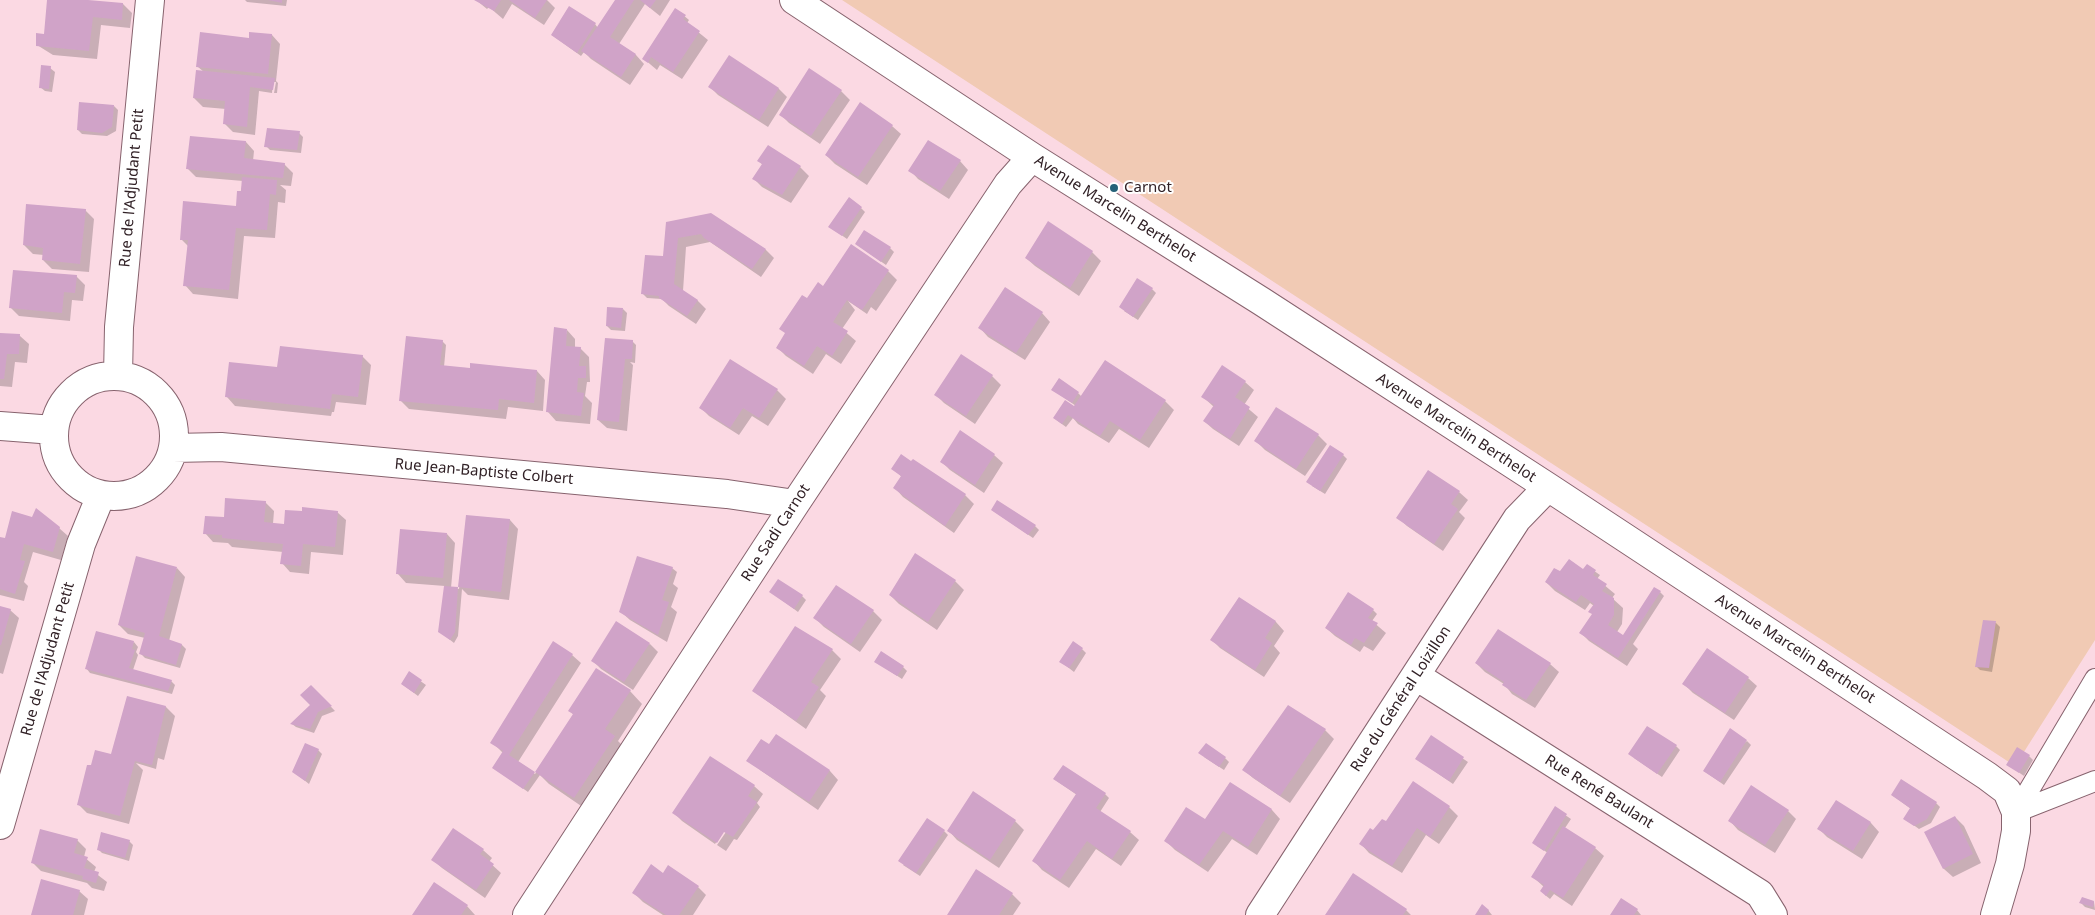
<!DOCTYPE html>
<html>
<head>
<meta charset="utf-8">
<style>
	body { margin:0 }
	canvas { display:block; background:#fbd9e3 }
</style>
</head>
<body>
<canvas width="2095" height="915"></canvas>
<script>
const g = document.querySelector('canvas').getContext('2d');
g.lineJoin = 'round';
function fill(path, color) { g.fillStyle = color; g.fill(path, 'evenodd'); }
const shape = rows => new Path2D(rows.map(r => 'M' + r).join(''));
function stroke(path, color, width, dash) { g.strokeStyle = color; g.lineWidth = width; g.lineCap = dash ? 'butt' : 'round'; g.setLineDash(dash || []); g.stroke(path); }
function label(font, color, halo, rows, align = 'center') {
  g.font = font + ' "Noto Sans",sans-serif'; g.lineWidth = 4; g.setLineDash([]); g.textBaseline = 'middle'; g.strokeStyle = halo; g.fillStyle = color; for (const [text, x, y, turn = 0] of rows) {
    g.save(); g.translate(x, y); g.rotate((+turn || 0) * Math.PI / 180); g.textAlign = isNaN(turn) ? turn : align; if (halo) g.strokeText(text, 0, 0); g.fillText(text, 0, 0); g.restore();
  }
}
const green = shape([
	[842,0,2095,0,2095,640,2015,766]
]);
const shadow = shape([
	[49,0,74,0,123,4,132,13,130,28,101,25,97,59,53,55,37,45,45,35],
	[245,0,287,0,286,6,247,2],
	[476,0,547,0,555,8,544,25,512,4,503,19,489,7,487,9],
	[617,0,670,0,660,16,645,4,619,44,636,55,644,64,630,85,591,59,584,52,581,56,552,35,595,24,598,28],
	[676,9,689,20,687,23,708,40,682,79,660,65,657,70,644,59],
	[272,35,280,44,276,81,278,83,277,93,274,93,276,82,273,82,272,93,259,91,255,135,233,132,224,123,226,109,203,107,194,98,204,72,198,67,250,39],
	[729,57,779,89,787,97,768,127,718,95,710,87],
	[50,68,55,72,52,92,45,91,40,87],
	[841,91,850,100,820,144,789,123,781,115],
	[114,106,118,110,116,131,107,136,82,134,78,130],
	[892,126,901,134,867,185,835,164,826,155],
	[299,133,303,137,301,153,270,150,266,146],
	[246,142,254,151,253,161,284,164,293,173,291,186,280,185,286,190,285,203,278,202,275,238,244,236,238,299,193,294,185,285,189,247,181,239,237,208,243,181,196,177,188,169],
	[769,147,800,167,809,176,791,203,762,187,754,179,763,165,759,161],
	[960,161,968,170,949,199,918,179,910,170],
	[861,208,865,212,847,239,830,227],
	[85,210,94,219,89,272,52,269,43,260,44,255,33,254,24,245],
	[711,214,766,250,774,258,761,277,710,242,686,247,683,291,697,300,706,309,696,324,669,306,662,299,647,298,643,294,664,259,667,223],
	[856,244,890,248,894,252,886,265],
	[851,246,888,271,897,280,876,311,871,307,867,314,848,301,855,310,842,329,856,341,841,364,826,354,813,374,786,356,777,347,808,300,830,291],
	[1092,252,1101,261,1079,296,1035,266,1026,258],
	[76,276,85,285,83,301,72,300,70,321,19,316,10,307],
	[1152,289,1156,293,1138,320,1124,311],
	[623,309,627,313,625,331,611,330,607,326],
	[1042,313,1050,322,1025,360,988,337,980,328],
	[567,330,575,339,575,348,580,348,589,357,590,382,587,382,585,396,592,403,590,424,556,421,548,412],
	[0,334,20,336,29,344,27,363,15,362,12,387,0,386],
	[442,341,446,345,444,367,537,371,545,380,543,411,508,407,506,419,409,409,400,400],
	[632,341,636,345,635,363,630,362,633,365,627,431,607,428,598,420],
	[362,356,371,365,366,405,336,402,334,412,332,412,331,416,235,406,227,397,279,369],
	[992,376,1001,385,975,424,944,403,936,395],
	[1245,382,1254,390,1244,405,1258,417,1239,446,1213,429,1204,421,1214,407,1203,397],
	[777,390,786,399,768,426,752,416,739,435,709,416,701,408],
	[1053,390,1078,393,1082,397,1165,401,1174,410,1149,448,1119,429,1109,443,1078,424,1073,418,1066,427,1059,422,1054,418,1076,406],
	[1318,435,1327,444,1305,476,1265,450,1256,441],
	[994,455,1003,463,984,493,950,470,941,461],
	[1343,455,1347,459,1325,494,1312,486],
	[893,469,965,495,974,504,954,533,903,497,895,488,902,477],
	[1459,492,1468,500,1459,512,1465,518,1443,551,1407,526,1398,517],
	[265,502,274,511,273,524,285,525,337,512,346,520,343,555,311,552,309,574,290,572,282,563,283,552,232,547,228,543,213,542,205,533,225,518],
	[992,510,1035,526,1039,530,1033,538],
	[467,516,510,520,518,529,509,600,468,595,462,589,458,636,454,643,440,632,445,586,406,583,398,574,447,534,455,543,451,588,459,589],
	[59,528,68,536,61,560,33,552,24,582,28,586,24,601,0,595,0,542],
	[916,555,955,581,964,590,937,630,899,604,890,595],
	[1587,566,1600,575,1597,579,1615,594,1612,598,1623,608,1622,624,1617,632,1623,636,1660,592,1664,596,1633,644,1638,649,1627,666,1589,641,1581,633,1593,615,1594,606,1590,603,1585,610,1555,591,1546,582,1560,573,1584,571],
	[177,568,185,577,169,641,182,645,186,649,180,668,145,658,141,654,145,638,128,634,119,625],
	[672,568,677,572,673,584,678,588,671,607,677,612,667,642,630,620,621,612],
	[771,592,802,596,806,600,798,612],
	[1239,598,1276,622,1284,631,1274,646,1280,653,1264,677,1220,648,1212,640],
	[0,607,10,610,19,618,3,674,0,673],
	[1373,610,1377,614,1372,621,1386,633,1373,651,1364,646,1360,652,1335,636,1326,628],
	[873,611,882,620,860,652,824,627,815,618],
	[1984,621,1996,623,2000,627,1992,672,1980,670,1976,666],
	[134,642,138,647,136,652,138,655,133,670,171,681,175,685,172,694,90,673,86,668],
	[650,644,658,652,633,690,601,669,593,661],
	[1082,649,1086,653,1074,672,1061,662],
	[832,650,841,659,820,690,826,696,806,729,753,691],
	[572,655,581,663,518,762,535,774,574,715,570,711,630,691,642,704,618,741,627,750,587,810,549,784,540,775,528,792,494,768,503,753,492,742],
	[876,662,903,667,907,671,902,679],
	[1476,663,1550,664,1559,672,1535,708,1512,694,1504,684,1485,672],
	[409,673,426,685,418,696,402,684],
	[1748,678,1757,686,1734,720,1693,693,1684,684],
	[311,686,335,711,322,716,314,733,296,727,292,724,311,705],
	[128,697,166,707,175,716,164,760,158,758,156,769,136,763,143,770,129,824,87,813,78,804,115,757],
	[1325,730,1334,739,1290,803,1253,778,1244,770],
	[776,736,830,771,838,780,818,810,760,770,769,746],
	[1431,737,1468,762,1453,784,1417,759],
	[1747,741,1751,745,1724,785,1704,771],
	[1676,746,1680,750,1662,777,1634,758],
	[318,750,322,754,309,784,294,772],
	[2029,756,2033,760,2024,776,2008,765],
	[1204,757,1225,758,1229,762,1224,770],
	[1054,779,1105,794,1109,798,1100,812,1130,832,1139,840,1121,866,1096,849,1069,888,1042,870,1034,861,1077,795],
	[1230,783,1272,810,1280,819,1257,855,1232,839,1208,872,1175,850,1166,841,1205,821],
	[1413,783,1449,807,1458,816,1439,844,1426,835,1402,873,1369,853,1361,844,1386,823],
	[754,786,763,794,757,803,760,807,737,840,734,839,726,851,717,845,726,832,724,830,715,844,682,821,674,813],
	[973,793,1015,821,1024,830,999,868,957,840,949,831],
	[1892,795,1936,803,1940,807,1931,823,1919,829,1905,819,1911,809],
	[1836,801,1871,823,1879,832,1862,859,1827,837,1819,829],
	[1555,808,1571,819,1565,828,1595,848,1604,856,1572,906,1554,894,1550,899,1545,895,1544,887,1533,877,1548,853,1537,846],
	[1788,811,1796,819,1775,853,1738,830,1730,821],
	[1955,817,1964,826,1981,863,1953,877,1944,869,1926,832],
	[944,831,948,835,920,876,903,865],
	[77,840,86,849,84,857,96,867,94,872,107,882,104,891,92,888,87,883,41,871,32,862],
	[129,841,133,845,129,861,102,853,98,849],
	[483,850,492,858,489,862,501,873,485,898,442,868,433,860],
	[663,874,698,887,706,895,693,915,663,915,643,902,634,893],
	[1353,874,1406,910,1411,915,1327,915],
	[79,891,88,899,84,915,32,915],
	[1012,894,1021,903,1013,915,948,915],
	[2094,902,2095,910,2085,907,2081,903],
	[467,906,475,915,413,915],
	[1488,910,1492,915,1476,915],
	[1637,910,1641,915,1611,915]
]);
const building = shape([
	[47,0,88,0,123,3,122,20,93,17,89,51,36,46,36,33,44,34],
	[268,0,282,0,282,3],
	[474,0,501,0,494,11],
	[509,0,547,0,535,18],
	[615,0,634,0,610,37,636,54,621,77,581,51],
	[640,0,656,0,650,8],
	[569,6,596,23,577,53,551,35],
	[675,8,686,15,683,19,700,31,673,72,651,57,648,63,642,59],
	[200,32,249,38,249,32,272,34,268,74,196,67],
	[729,55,779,88,759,120,708,87],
	[41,65,51,66,49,89,39,88],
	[809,68,842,90,811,136,779,115],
	[196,70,275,78,273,90,250,87,247,127,223,124,225,101,193,98],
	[79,102,114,105,112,127,102,133,77,130],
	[860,102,893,125,858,177,825,155],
	[267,128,300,131,297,150,264,147],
	[190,136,246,141,244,158,285,163,283,178,186,169],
	[928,140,961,160,940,191,908,171],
	[768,145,801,166,782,195,752,179,762,164,757,161],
	[242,177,277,180,276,195,270,194,267,230,236,228,229,290,183,286,188,240,180,240,183,201,236,206,237,191,241,191],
	[849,197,862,207,842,236,828,227],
	[26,204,86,209,80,264,42,260,43,248,23,245],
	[711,213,766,249,752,269,704,238,701,234,678,238,674,284,698,300,687,316,659,298,659,296,641,294,645,255,663,256,666,222],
	[1048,221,1093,251,1070,288,1025,258],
	[864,230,891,247,881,262,855,244],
	[851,244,889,270,862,310,847,300,833,322,848,331,832,356,817,346,804,366,776,348,785,333,779,329,802,295,807,298,818,282,823,286],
	[13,270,77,275,75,293,64,292,62,313,9,308],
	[1137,278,1153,288,1133,317,1119,307],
	[1005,287,1043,312,1016,353,978,328],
	[607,307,623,308,621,328,606,326],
	[554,327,567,329,566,346,581,347,579,366,586,366,586,378,578,378,577,392,584,393,581,416,546,412],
	[0,333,20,334,19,354,7,354,4,379,0,379],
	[406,336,443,340,440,365,470,368,470,363,537,370,534,403,499,399,498,410,399,401],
	[605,338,633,340,632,359,625,359,619,422,597,420],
	[280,346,363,355,358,397,332,394,330,409,225,397,229,362,277,367],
	[961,354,993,375,966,416,934,395],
	[730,359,778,389,759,418,743,408,730,428,699,408],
	[1105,360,1166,400,1140,440,1110,421,1100,436,1068,415,1062,424,1053,418,1065,400,1074,406],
	[1222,365,1246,381,1235,397,1250,407,1230,439,1203,421,1214,405,1201,397],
	[1059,378,1079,392,1072,403,1051,390],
	[1276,407,1319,434,1296,469,1254,441],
	[960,430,995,454,975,485,940,462],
	[1330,445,1344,454,1320,491,1306,482],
	[901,454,911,461,913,459,966,494,945,526,893,488,901,476,891,469],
	[1428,470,1460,491,1451,504,1458,509,1434,544,1396,518],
	[225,498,266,501,264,522,284,524,285,510,302,511,302,507,338,511,335,547,303,544,301,566,280,564,283,544,222,538,222,535,203,534,205,516,224,517],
	[997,500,1036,525,1028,535,991,510],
	[36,508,60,527,53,552,24,544,20,560,25,561,15,594,0,589,0,537,5,538,12,511,32,517],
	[466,515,510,519,501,592,458,587,455,632,450,640,438,632,444,586,458,587],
	[400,529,447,533,443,578,396,574],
	[915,553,956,580,928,622,889,595],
	[136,556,177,567,159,636,182,644,176,665,139,654,145,633,118,625],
	[637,556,673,567,662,600,669,602,658,635,619,612],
	[1569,559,1583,569,1587,564,1596,570,1593,575,1607,584,1602,591,1614,598,1614,615,1608,625,1623,635,1654,587,1661,591,1618,658,1579,633,1592,614,1588,612,1594,604,1581,595,1576,602,1545,582,1554,568,1560,571],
	[778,579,803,595,794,609,769,592],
	[836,585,874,610,851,644,813,618],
	[1348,592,1374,609,1368,618,1378,623,1364,643,1355,638,1351,645,1325,628],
	[1239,597,1276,621,1265,638,1272,643,1255,670,1210,640],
	[0,606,11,609,1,645,0,645],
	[1983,620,1996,621,1989,668,1975,667],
	[616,621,650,643,624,682,591,661],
	[795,626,833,649,811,682,819,687,796,721,752,691],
	[1498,629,1551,663,1526,700,1502,685,1504,682,1475,663],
	[96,631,134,641,132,649,135,650,129,668,172,680,168,691,85,669],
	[553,641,573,654,509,755,535,772,523,789,492,768,503,751,490,743],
	[1073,641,1083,648,1069,668,1059,662],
	[1707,648,1749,677,1725,713,1682,684],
	[881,651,904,666,897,676,874,662],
	[596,668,631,690,605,729,615,736,574,798,535,772,573,714,568,711],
	[409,671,422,680,414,693,401,684],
	[311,685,332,706,318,712,310,729,290,724,310,705,300,695],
	[127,696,166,706,152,765,135,761,120,816,77,805,87,765,91,765,95,750,111,754],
	[1288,705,1326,729,1280,796,1242,770],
	[1647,726,1677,745,1657,774,1628,754],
	[1730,728,1747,740,1720,782,1703,771],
	[776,734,830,770,809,802,746,761,761,739,769,744],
	[1431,735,1464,757,1449,781,1415,759],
	[305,743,319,749,305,781,292,772],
	[1206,743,1226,757,1219,767,1198,753],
	[2017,747,2030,755,2019,773,2006,765],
	[710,756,755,785,748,796,757,802,733,837,724,832,717,843,672,813],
	[1063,765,1106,793,1096,808,1131,831,1112,859,1087,841,1060,880,1032,861,1076,794,1053,779],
	[1901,779,1937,802,1927,819,1914,826,1903,819,1910,808,1891,795],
	[1413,781,1450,806,1430,837,1417,828,1392,866,1359,844,1370,828,1373,830,1382,819,1386,821],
	[1230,782,1272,809,1248,847,1223,831,1199,865,1164,841,1186,807,1205,819],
	[1751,785,1789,810,1765,845,1728,821],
	[973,791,1016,820,990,860,947,831],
	[1836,800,1871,822,1853,851,1817,829],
	[1555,806,1567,814,1544,851,1532,843],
	[1955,816,1973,854,1943,869,1924,832],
	[927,818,945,830,916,873,898,861],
	[1563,826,1596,847,1563,898,1550,890,1546,896,1540,891,1544,885,1531,877],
	[453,828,484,849,480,854,494,864,476,890,431,860],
	[40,829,78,839,74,853,88,857,84,868,99,872,96,883,82,879,83,876,31,863],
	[101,832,130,840,125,858,97,850],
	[651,864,663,873,668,865,699,886,679,915,666,915,632,893],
	[976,869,1013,893,999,915,947,915],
	[1353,873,1407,909,1403,915,1325,915],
	[41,879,80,890,73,915,31,915],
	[434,882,468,905,461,915,412,915],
	[2082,897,2094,901,2093,907,2079,903],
	[1621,898,1638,909,1634,915,1610,915],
	[1482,904,1489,910,1486,915,1475,915]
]);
const service = shape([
	[2016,812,2095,679],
	[2016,812,2095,781]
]);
const minor = shape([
	[794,0,1032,157,1261,301,1548,487,1987,776,2007,791,2016,812,2016,831,2010,864,1995,915],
	[118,376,119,327,150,0],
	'54 436a60 60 0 1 1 120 0a60 60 0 1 1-120 0Z',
	[0,426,54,430],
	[173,448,221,447,727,494,795,504],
	[1416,676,1760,894,1773,915],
	[0,825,81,544,101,495],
	[527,915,795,504,1008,184,1032,157],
	[1260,915,1517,519,1548,487]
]);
const markers = [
	[1114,188,5,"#246178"]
];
const streetNames = [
	["Rue de l'Adjudant Petit",132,188,-85],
	["Avenue Marcelin Berthelot",1115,209,32],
	["Avenue Marcelin Berthelot",1456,428,33],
	["Rue Jean-Baptiste Colbert",484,472,5],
	["Rue Sadi Carnot",776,533,-57],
	["Avenue Marcelin Berthelot",1795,649,33],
	["Rue de l'Adjudant Petit",48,659,-74],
	["Rue du Général Loizillon",1401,699,-57],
	["Rue René Baulant",1599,792,32]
];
const poiNames = [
	["Carnot",1124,188]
];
fill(green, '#f1cab4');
fill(shadow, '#0003');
fill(building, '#d0a3c8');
stroke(service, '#87636e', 22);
stroke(minor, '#87636e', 30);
stroke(service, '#fff', 20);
stroke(minor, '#fff', 28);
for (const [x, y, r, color] of markers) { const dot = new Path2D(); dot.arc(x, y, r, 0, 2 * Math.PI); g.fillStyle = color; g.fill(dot); stroke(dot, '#fff', 2); }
label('15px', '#312126', '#fff', streetNames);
label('15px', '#312126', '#fff', poiNames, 'left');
</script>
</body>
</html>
